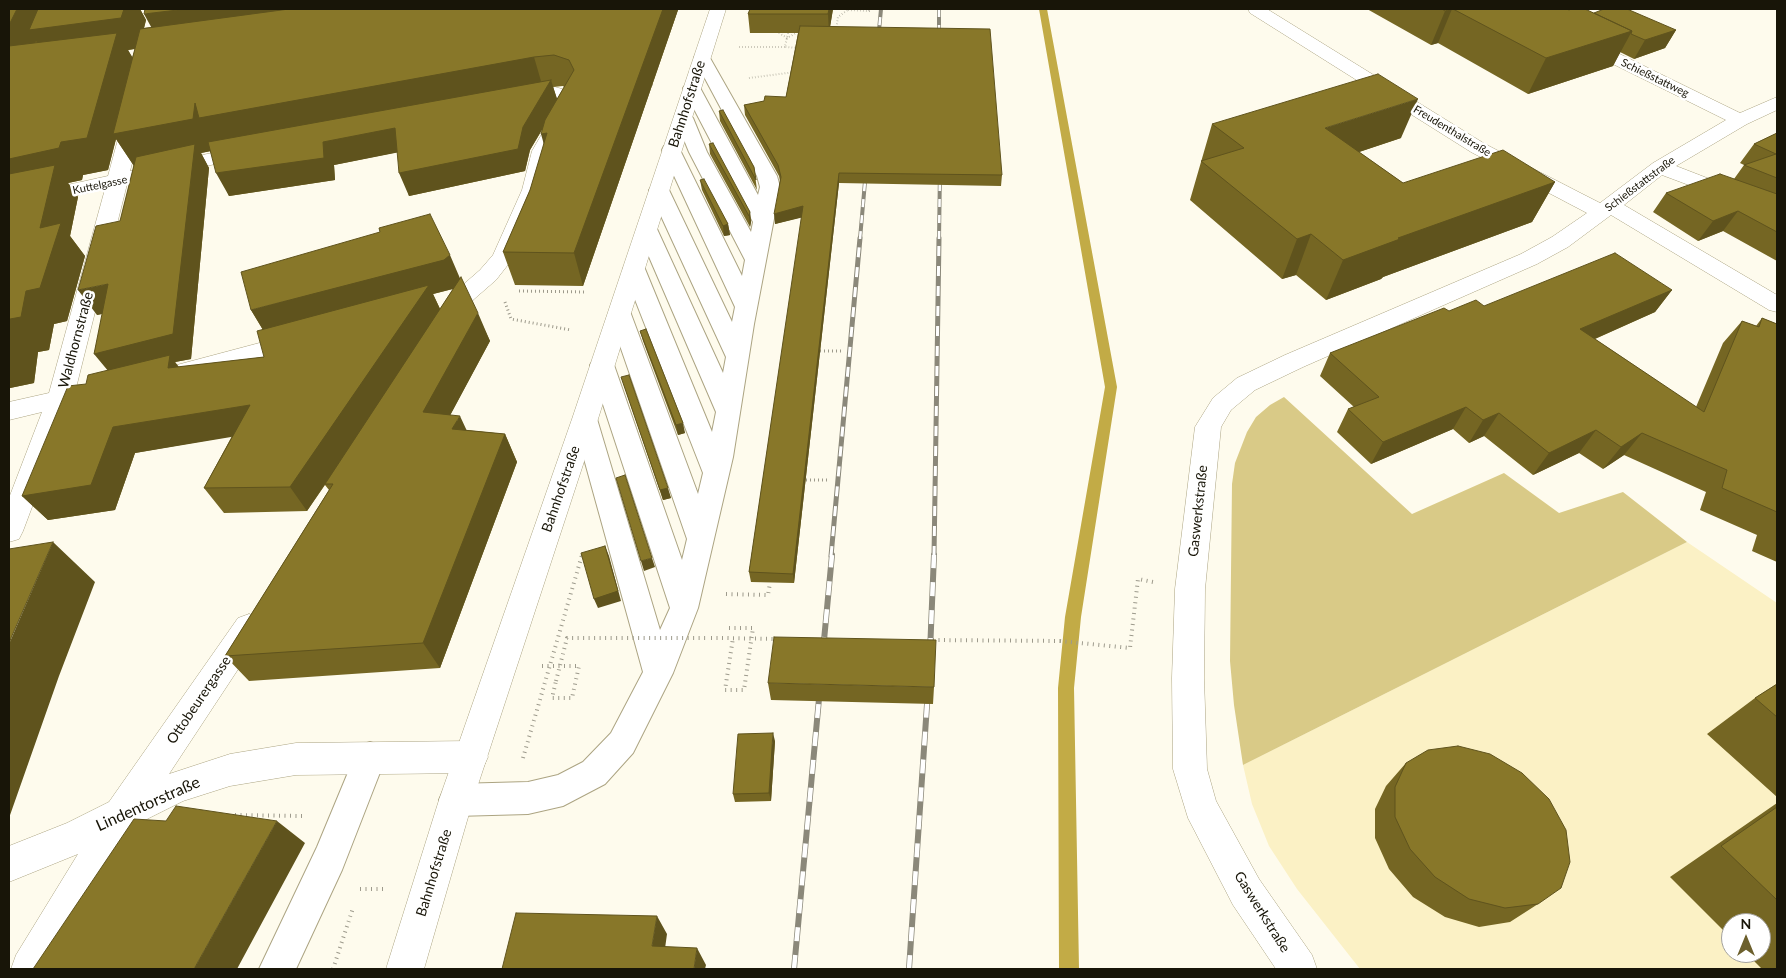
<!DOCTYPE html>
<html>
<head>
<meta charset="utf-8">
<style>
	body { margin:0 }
	#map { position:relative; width:1786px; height:978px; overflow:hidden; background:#fefbed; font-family:Lato,sans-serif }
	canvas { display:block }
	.frame { position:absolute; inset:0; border:10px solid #181508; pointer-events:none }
	.north { position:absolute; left:1721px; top:913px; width:50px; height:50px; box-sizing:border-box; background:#fff; border:1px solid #a3a19c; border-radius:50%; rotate:0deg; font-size:14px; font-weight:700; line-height:20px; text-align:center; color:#181508 }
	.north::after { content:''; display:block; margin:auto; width:18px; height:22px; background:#6c602d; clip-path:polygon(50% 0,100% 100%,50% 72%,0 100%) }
</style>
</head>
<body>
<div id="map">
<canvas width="1786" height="978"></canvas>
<div class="frame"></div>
<div class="north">N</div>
</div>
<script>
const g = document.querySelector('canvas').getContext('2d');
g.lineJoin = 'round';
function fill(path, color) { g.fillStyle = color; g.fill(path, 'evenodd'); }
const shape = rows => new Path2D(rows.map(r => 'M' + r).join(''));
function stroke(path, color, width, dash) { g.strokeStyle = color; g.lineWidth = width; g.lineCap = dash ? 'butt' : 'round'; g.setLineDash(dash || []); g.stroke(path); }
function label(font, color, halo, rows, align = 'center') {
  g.font = font + ' Lato,sans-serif'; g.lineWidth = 5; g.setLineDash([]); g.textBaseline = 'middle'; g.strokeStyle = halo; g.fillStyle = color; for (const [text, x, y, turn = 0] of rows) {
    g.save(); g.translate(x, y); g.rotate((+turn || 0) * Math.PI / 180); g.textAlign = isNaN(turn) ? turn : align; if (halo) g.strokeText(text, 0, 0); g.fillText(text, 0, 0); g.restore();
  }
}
const built = shape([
	[1687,542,1777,603,1777,969,1360,969,1297,889,1269,846,1252,804,1243,765],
	[1731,923,1761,923,1761,953,1731,953]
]);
const green = shape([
	[1284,397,1412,514,1504,473,1559,513,1623,492,1687,542,1243,765,1234,705,1230,661,1232,484,1235,463,1247,432,1256,417,1270,405]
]);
const stream = shape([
	[1039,9,1047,9,1117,387,1081,617,1074,688,1079,969,1059,969,1058,688,1065,617,1105,387,1039,9]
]);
const pathFar2 = shape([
	[848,10,869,11,869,9],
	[836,30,838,17,849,9],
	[779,33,787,38,796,33],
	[788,33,785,47,799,48],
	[739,47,785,47],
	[749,78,795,72],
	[649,85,655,85]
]);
const pathFar1 = shape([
	[519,291,586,292],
	[505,302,511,319,571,330],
	[820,351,842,351],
	[806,480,830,480],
	[582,556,583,553]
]);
const path = shape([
	[726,594,768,595,770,583],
	[729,628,753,628,744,690,725,690,733,638],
	[711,638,722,638],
	[1060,641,1130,648,1138,579,1153,582],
	[542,666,579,666,572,698,552,698,556,681],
	[523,758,582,555],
	[235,815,303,816],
	[360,889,385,889],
	[333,969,353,908]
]);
const service = shape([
	[702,53,708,54,710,58,777,176,780,187,754,324,733,457,698,608,673,673,633,753,605,784,563,806,528,814,456,816,444,811,439,800,444,789,456,784,528,782,558,775,583,762,611,733,643,672,573,419,576,413,585,410,594,413,597,419,660,630,670,608,590,365,594,359,602,357,610,359,614,365,682,560,687,539,609,314,612,309,620,307,628,309,631,314,698,494,703,473,623,269,626,264,634,262,642,264,645,269,712,432,716,412,637,229,640,225,647,223,654,225,657,229,723,373,726,357,649,190,652,186,659,184,666,186,669,190,732,322,735,307,662,150,664,146,671,144,678,146,680,150,742,276,745,260,689,152,675,118,678,114,684,113,690,114,693,118,707,152,751,232,753,222,683,88,686,84,692,83,698,84,758,195,760,187,757,176,694,58,696,54,702,53],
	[370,742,381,746,386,757,342,870,296,969,259,969,317,847,359,746,370,742]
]);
const minor = shape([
	[1248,9,1267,9,1485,144,1600,203,1653,163,1726,120,1510,13,1508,9,1528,9,1740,113,1777,97,1777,110,1747,124,1676,166,1777,205,1777,218,1662,175,1624,205,1777,295,1777,312,1769,310,1611,215,1568,247,1537,264,1303,367,1255,390,1231,410,1221,427,1205,589,1204,678,1207,769,1216,801,1259,879,1312,955,1317,969,1276,969,1233,905,1188,818,1173,769,1172,678,1175,589,1195,427,1213,398,1237,378,1285,355,1521,254,1552,237,1587,213,1471,152,1250,13,1248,9],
	[555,87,576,93,580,100,552,151,542,190,514,257,496,280,473,300,455,329,447,331,439,329,435,323,457,290,480,270,493,255,522,190,532,151,561,101,554,99,519,106,512,104,510,100,512,96,555,87],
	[134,111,141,113,144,117,130,171,248,145,255,147,258,151,255,155,127,184,76,388,83,390,87,396,83,402,70,406,23,531,19,539,9,542,9,498,42,412,9,420,9,402,49,393,105,189,9,210,9,198,108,176,124,117,127,113,134,111],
	[297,333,306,335,309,341,306,347,182,381,173,378,170,372,173,366,297,333],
	[249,614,260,618,264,627,260,636,169,774,230,754,296,743,471,741,483,746,488,757,483,768,471,773,296,775,230,786,183,801,133,826,51,969,11,969,16,955,78,854,9,882,9,846,67,823,109,802,238,618,249,614]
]);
const tertiary = shape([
	[710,9,726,9,598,419,473,800,424,969,386,969,439,800,572,419,710,9]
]);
const railFar2 = shape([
	[939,9,939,43],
	[878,41,881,9],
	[860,239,866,170],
	[939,239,940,170]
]);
const railFar1 = shape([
	[831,556,860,238],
	[934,556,939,238]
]);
const rail = shape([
	[823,651,832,555],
	[930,652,934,555],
	[794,969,820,688],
	[909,969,928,690]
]);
const pathBridge = shape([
	[722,638,777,639],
	[933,640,1060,641],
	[556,681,567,638,706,638]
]);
const wall = shape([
	[9,9,140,9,146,20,144,28,152,27,145,9,678,9,678,10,583,286,515,285,503,252,530,190,544,144,542,130,530,150,525,171,409,196,398,152,334,165,335,180,229,196,210,151,201,153,209,168,191,359,175,362,179,367,264,357,263,330,251,310,460,278,490,341,450,415,466,430,505,434,517,462,440,668,249,681,225,656,329,490,325,485,307,511,224,513,204,488,232,436,135,453,115,510,48,520,22,496,86,384,108,370,102,314,97,315,134,166,116,139,108,170,83,175,82,180,68,183,78,197,70,236,85,256,67,321,54,324,49,350,38,352,34,383,10,388,9,397],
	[135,49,132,58,128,50],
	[563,86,564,87,557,99,553,87],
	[453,289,440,309,433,294],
	[833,9,830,27,1002,175,1001,186,839,183,794,583,751,582,749,572,802,217,775,224,780,181,779,176,745,115,744,105,786,97,798,33,750,33,748,14],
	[1367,9,1567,9,1594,13,1676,30,1665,48,1634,59,1620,52,1613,66,1528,94,1438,43,1431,45],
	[719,111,754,167,757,190,720,121],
	[1212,124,1401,138,1359,152,1403,183,1555,182,1532,222,1383,277,1381,279,1326,300,1296,275,1282,279,1190,200],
	[1777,133,1777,261,1723,231,1698,241,1653,212,1666,193,1734,179,1744,165,1740,163,1754,144],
	[709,144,750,212,751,222,750,227,710,154],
	[700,180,728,224,730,235,724,236,702,190],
	[1672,290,1655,312,1595,339,1696,407,1723,343,1742,321,1756,326,1762,318,1777,324,1777,562,1752,551,1757,535,1700,510,1706,492,1624,455,1603,469,1579,453,1533,475,1484,436,1469,443,1453,429,1371,464,1337,432,1348,409,1354,407,1320,376,1330,353,1449,311,1484,306],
	[640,331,685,433,678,435,643,341],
	[621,377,671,498,663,500],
	[768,683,934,687,933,704,771,700],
	[1777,684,1777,797,1707,734,1755,698],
	[775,741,771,801,735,802,733,794],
	[1406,763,1538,904,1510,922,1479,927,1445,917,1413,897,1389,869,1375,838,1375,809,1386,786],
	[1777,803,1777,969,1762,969,1746,953,1761,953,1761,923,1731,923,1731,938,1670,877]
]);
const shadedWall = shape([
	[17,9,140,9,146,20,139,48,128,50,136,63,195,103,534,57,543,88,201,153,209,168,191,359,175,362,188,381,114,378,94,354,134,166,116,139,108,170,83,175,82,180,68,183,78,197,70,236,85,256,67,321,54,324,49,350,38,352,34,383,10,388,9,397,9,159,49,61,36,41,26,64,9,68,9,25],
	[186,9,421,9,161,45,144,14],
	[663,9,678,9,678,10,583,286,574,253],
	[829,9,833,9,829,33,828,14],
	[1452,9,1438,43,1431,45,1445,11],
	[1676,30,1665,48,1634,59,1645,40],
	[1632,31,1613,66,1528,94,1546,58],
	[551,80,558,102,530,150,525,171,409,196,399,173,523,127],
	[1418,99,1401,138,1311,168,1325,128],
	[395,128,405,151,334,165,335,180,229,196,216,173,323,142],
	[547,133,550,166,541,134],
	[839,173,839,183,794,583,793,574],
	[1555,182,1532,222,1383,277,1381,279,1326,300,1343,260,1398,238],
	[803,206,804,217,775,224,774,214],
	[1738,211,1723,231,1698,241,1713,221],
	[750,212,751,222,750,227,749,216],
	[728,224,730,235,724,236,723,226],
	[1311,234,1296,275,1282,279,1297,239],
	[450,255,462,283,456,288,433,294,441,311,307,511,290,487,268,338,251,310],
	[108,284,127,308,97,315,78,290],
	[1672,290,1655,312,1565,352,1580,329],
	[478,313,490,341,437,440,423,412],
	[250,405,267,431,135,453,115,510,48,520,22,496,113,427],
	[1466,407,1453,429,1371,464,1383,442],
	[1499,413,1484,436,1469,443,1483,420],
	[460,416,473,444,452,429],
	[683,423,685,433,678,435,676,425],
	[1596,430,1579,453,1533,475,1549,453],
	[1642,433,1624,455,1603,469,1621,447],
	[505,434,517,462,440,668,423,643],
	[668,488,671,498,663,500,660,490],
	[53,542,95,582,59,676,9,818,9,644],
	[605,546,609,556,621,601,598,608,594,599],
	[652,558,655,567,644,571,641,561],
	[773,733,775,741,771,801,769,793],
	[277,821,305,843,237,969,194,969],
	[657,916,667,934,663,963,652,946],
	[697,948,706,965,705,969,694,969]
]);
const building = shape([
	[9,9,17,9,9,25,9,9],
	[38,9,124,9,121,18,29,30,38,9],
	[145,9,186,9,144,14,145,9],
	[289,9,663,9,574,253,503,252,530,190,547,133,541,134,545,120,574,70,569,60,554,55,534,57,199,118,195,103,193,119,113,134,140,29,289,9],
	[750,9,829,9,828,14,748,14,750,9],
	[1442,9,1452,9,1445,11,1442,9],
	[1453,9,1567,9,1569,10,1571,9,1585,9,1632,31,1546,58,1453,9],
	[1604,9,1627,9,1676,30,1645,40,1631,34,1632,31,1594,13,1604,9],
	[800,26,990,29,1002,175,839,173,793,574,749,572,803,206,774,214,781,177,778,165,744,105,764,101,765,96,786,97,800,26],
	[117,33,87,138,61,142,59,148,9,159,9,46,117,33],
	[1378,74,1418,99,1325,128,1403,183,1503,150,1555,182,1398,238,1400,239,1343,260,1311,234,1297,239,1201,161,1244,148,1212,124,1378,74],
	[551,80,523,127,518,149,399,173,395,128,323,142,324,158,216,173,208,142,551,80],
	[723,110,754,167,756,180,719,111,723,110],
	[1777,133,1777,178,1744,165,1776,154,1754,144,1777,133],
	[713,143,750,212,749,216,709,144,713,143],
	[195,144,173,334,94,354,108,284,78,290,96,226,120,221,136,157,195,144],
	[55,165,40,228,61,223,40,288,26,291,21,317,10,319,9,325,9,174,55,165],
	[1720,174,1777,194,1777,232,1738,211,1713,221,1666,193,1720,174],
	[704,179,728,224,723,226,700,180,704,179],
	[430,214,450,255,444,260,251,310,241,272,380,232,379,228,430,214],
	[1615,253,1672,290,1580,329,1704,412,1742,321,1759,327,1762,318,1777,324,1777,512,1722,488,1727,470,1642,433,1621,447,1596,430,1549,453,1499,413,1483,420,1466,407,1383,442,1348,409,1379,397,1330,353,1444,308,1449,311,1476,300,1484,306,1615,253],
	[461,277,478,313,423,412,460,416,452,429,505,434,423,643,225,656,333,484,325,484,461,277],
	[429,285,290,487,204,488,250,405,113,427,91,485,22,496,68,386,86,384,88,375,170,355,168,368,264,357,257,331,429,285],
	[646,329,683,423,676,425,640,331,646,329],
	[629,375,668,488,660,490,621,377,629,375],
	[625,475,652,558,641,561,616,478,625,475],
	[53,542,11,638,9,644,9,549,53,542],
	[605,546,618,591,594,599,581,553,605,546],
	[774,637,936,640,934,687,768,683,774,637],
	[1777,684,1777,717,1755,698,1777,684],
	[773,733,769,793,733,794,738,734,773,733],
	[1458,746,1490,754,1522,773,1549,799,1566,830,1570,862,1561,888,1538,904,1505,908,1469,899,1435,877,1410,849,1395,817,1395,787,1406,763,1428,750,1458,746],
	[176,806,277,821,194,969,33,969,134,819,166,821,176,806],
	[1777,807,1777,900,1721,846,1777,807],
	[516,913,657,916,652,946,697,948,694,969,502,969,516,913]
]);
const farStreetnames = [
	["Schießstattweg",1655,78,26],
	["Freudenthalstraße",1452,131,31],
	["Schießstattstraße",1640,184,-37],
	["Kuttelgasse",100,185,-12]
];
const streetNames = [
	["Bahnhofstraße",687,104,-72],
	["Waldhornstraße",76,340,-75],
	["Bahnhofstraße",561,489,-71],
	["Gaswerkstraße",1198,511,-84],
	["Ottobeurergasse",199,700,-56],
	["Bahnhofstraße",434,873,-73],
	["Gaswerkstraße",1262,912,58]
];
const nearStreetnames = [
	["Lindentorstraße",148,804,-24]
];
fill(built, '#fbf1c5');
fill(green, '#d9ca87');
fill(stream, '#c2ab46');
stroke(service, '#aca482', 2);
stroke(minor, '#aca482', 1);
stroke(tertiary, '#aca482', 1);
stroke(pathFar2, '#9d9a8c', 2, [0.5, 2.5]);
stroke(pathFar1, '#9d9a8c', 3, [1, 3]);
stroke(path, '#9d9a8c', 4, [1, 4.5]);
fill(service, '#fff');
fill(minor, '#fff');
fill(tertiary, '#fff');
stroke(railFar2, '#8b887a', 4);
stroke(railFar1, '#8b887a', 5);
stroke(rail, '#8b887a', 6);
stroke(railFar2, '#fff', 2.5, [8]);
stroke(railFar1, '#fff', 3, [10]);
stroke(rail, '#fff', 4.5, [14]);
stroke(pathBridge, '#9d9a8c', 4, [1, 4.5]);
fill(wall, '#756623');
fill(shadedWall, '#5f531d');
fill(building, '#887729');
stroke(building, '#5f531d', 1);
label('11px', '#181508', '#fff', farStreetnames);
label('14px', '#181508', '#fff', streetNames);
label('16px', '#181508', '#fff', nearStreetnames);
</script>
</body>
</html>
